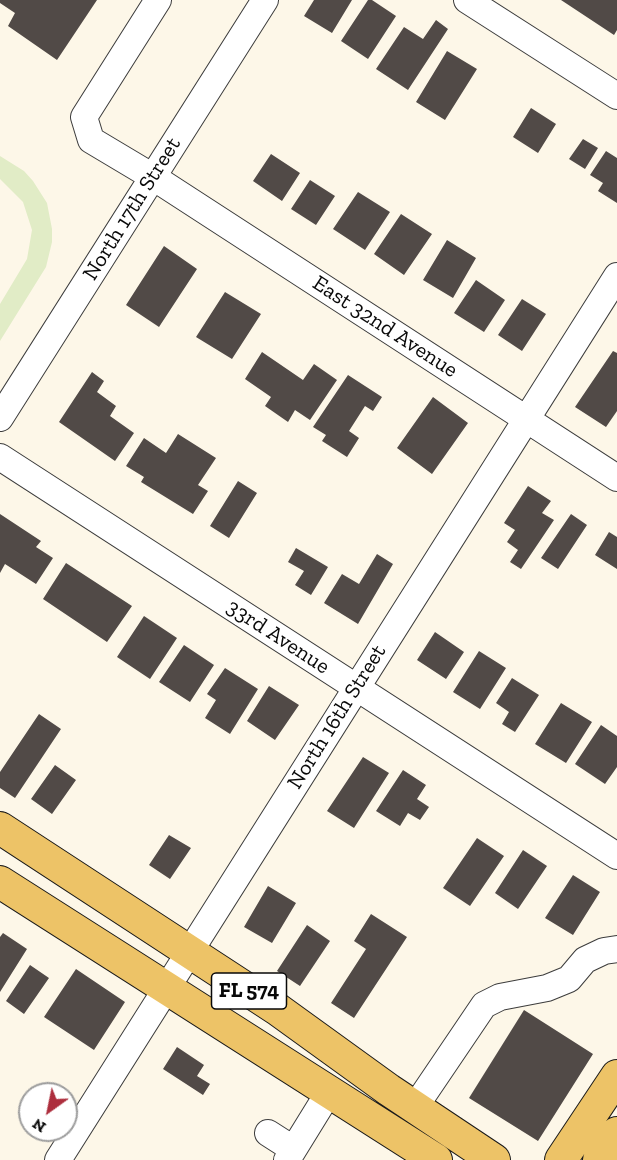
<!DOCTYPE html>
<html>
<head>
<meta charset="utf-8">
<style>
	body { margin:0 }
	#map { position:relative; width:617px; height:1160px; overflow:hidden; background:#fdf7e8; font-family:"Zilla Slab",serif }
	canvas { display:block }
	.north { position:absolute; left:18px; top:1082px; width:60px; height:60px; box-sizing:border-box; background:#fff; border:2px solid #9d9d9d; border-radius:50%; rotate:213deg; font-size:16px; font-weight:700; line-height:24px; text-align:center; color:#090909 }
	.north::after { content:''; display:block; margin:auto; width:21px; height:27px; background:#ad2e3d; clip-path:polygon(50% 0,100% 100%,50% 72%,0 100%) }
</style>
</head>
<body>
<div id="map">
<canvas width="617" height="1160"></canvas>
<div class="north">N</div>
</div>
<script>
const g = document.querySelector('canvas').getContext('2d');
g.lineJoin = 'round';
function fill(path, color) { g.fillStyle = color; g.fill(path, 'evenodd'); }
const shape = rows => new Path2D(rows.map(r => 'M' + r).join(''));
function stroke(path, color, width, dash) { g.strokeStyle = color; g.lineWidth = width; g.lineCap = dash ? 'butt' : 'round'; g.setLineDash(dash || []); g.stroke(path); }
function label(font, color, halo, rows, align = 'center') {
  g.font = font + ' "Zilla Slab",serif'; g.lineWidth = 6; g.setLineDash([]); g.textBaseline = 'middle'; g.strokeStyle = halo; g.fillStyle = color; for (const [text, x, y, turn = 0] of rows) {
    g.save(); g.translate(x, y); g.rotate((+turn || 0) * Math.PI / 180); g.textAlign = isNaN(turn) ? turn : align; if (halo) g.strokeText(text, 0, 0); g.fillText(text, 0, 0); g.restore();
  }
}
const pitch = shape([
	[0,156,24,171,33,181,47,203,52,229,52,242,46,267,0,341,0,304,27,259,32,230,23,202,0,179]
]);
const building = shape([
	[0,0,97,0,57,60,8,26,15,13,0,3],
	[314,0,352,0,332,33,304,16],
	[368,0,372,0,396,16,368,59,341,41],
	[561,0,617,0,617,30,614,35],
	[436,20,448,29,408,90,376,69,404,27,423,39],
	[447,51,477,69,445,120,416,102],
	[531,108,556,124,538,153,513,137],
	[583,139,598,148,585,169,569,159],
	[606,151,617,158,617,203,598,191,603,183,590,175],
	[271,154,300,173,282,201,253,181],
	[310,180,335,196,316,225,291,209],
	[358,192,390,212,365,250,333,229],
	[401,214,432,234,404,275,374,254],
	[447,240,476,258,453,298,423,280],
	[164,246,197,269,159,327,126,305],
	[476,280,505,300,484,332,454,313],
	[225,292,261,314,232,359,196,337],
	[522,299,546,314,522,351,498,335],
	[613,351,617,353,617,411,606,427,575,407],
	[262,352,303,380,314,364,337,380,310,420,295,410,288,422,265,406,271,397,245,379],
	[92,372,104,381,97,392,116,406,110,416,134,433,115,461,59,422],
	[348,375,382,397,373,411,365,406,349,431,359,438,347,457,322,441,326,435,313,427],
	[433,397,468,423,432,474,397,448],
	[178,434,216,458,198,485,208,491,193,514,141,482,144,477,126,466,144,438,166,453],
	[238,481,257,493,229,538,210,526],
	[528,486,551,501,542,513,554,520,521,569,510,562,518,550,507,542,515,530,504,523],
	[0,514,41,541,36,547,53,558,36,584,5,564,0,573],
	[571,514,587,525,558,569,541,558],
	[609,532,617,537,617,569,595,555],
	[296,548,328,567,311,595,295,585,304,571,288,562],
	[377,554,393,564,358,624,324,603,342,574,359,584],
	[66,563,132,606,107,642,43,599],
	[144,616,177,638,150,679,117,657],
	[435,632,464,652,446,679,417,660],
	[184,645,214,665,190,702,159,682],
	[479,651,506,668,480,709,453,692],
	[225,668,258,689,230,734,205,718,216,700,207,694],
	[512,678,539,695,515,732,502,724,509,712,496,703],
	[269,686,299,705,275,740,247,721],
	[561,703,592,722,566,763,535,744],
	[39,714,61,729,15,798,0,788,0,772],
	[601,725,617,736,617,767,605,784,575,764],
	[363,757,389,773,354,828,327,811],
	[55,765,76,780,52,814,31,799],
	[403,770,426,785,417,799,429,807,420,820,408,813,400,826,376,811],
	[169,835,191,848,170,879,149,865],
	[477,838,504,856,470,906,443,888],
	[523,850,547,866,518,909,495,893],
	[573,875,600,892,573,935,545,918],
	[268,886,296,903,272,943,244,927],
	[371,914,407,937,354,1018,331,1003,366,949,354,941],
	[307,925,330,941,300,986,277,971],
	[3,933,27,949,0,992,0,937],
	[30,965,49,978,24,1014,6,1001],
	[76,969,125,1002,94,1050,44,1017],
	[524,1010,593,1054,538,1141,469,1098],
	[177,1047,204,1065,197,1076,210,1084,203,1095,163,1069]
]);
const minor = shape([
	[158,0,84,117,91,140,153,177,617,478],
	[467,0,617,96],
	[0,418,265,0],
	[0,457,617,856],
	[415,1107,484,1005,500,997,547,988,569,979,585,960,604,951,617,949],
	[268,1133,293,1149],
	[58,1160,617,276],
	[287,1160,329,1092]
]);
const major = shape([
	[0,828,277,1009,389,1090,494,1160],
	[0,882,436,1160],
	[561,1160,617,1076],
	[599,1160,617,1133]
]);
const shields = [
	[249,991,75]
];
const shieldNames = [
	["FL 574",249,991]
];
const streetNames = [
	["North 17th Street",132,209,-58],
	["East 32nd Avenue",385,327,33],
	["33rd Avenue",278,637,33],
	["North 16th Street",337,717,-58]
];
fill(pitch, '#e1ecc6');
fill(building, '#514a47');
stroke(minor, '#3c3c3c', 28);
stroke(major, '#1a1a1a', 34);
stroke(minor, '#fff', 26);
stroke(major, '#edc367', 32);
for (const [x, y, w] of shields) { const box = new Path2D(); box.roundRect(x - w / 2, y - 18, w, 36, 4.5); g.fillStyle = '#fff'; g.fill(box); stroke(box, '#090909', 1.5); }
label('bold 21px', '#090909', null, shieldNames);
label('22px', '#090909', '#fff', streetNames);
</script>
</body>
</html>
